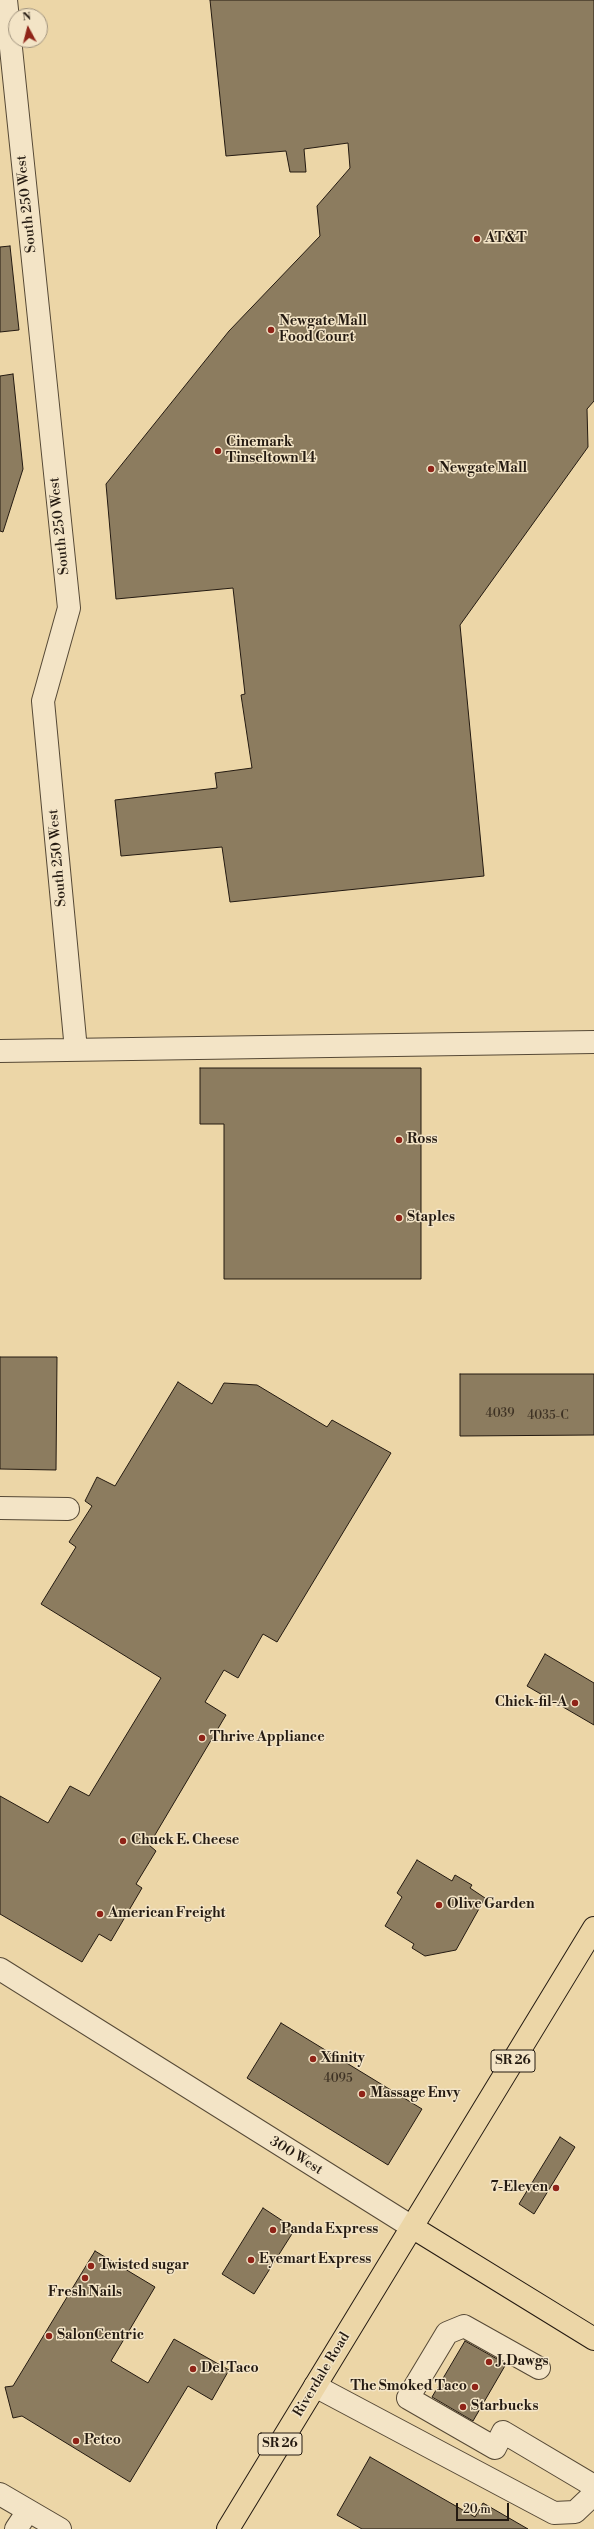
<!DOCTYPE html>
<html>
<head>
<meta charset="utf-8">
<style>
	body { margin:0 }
	#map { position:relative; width:594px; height:2529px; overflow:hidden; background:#ecd6a7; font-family:"Libre Bodoni",serif }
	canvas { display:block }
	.north { position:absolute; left:8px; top:8px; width:40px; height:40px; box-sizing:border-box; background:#f3e4c6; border:1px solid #a0937e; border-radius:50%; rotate:353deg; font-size:11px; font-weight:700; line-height:16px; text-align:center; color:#241a11 }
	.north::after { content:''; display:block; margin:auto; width:14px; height:18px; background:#8f2418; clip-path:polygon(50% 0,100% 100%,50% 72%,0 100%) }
	.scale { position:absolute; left:456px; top:2503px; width:53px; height:18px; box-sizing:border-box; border:2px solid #241a11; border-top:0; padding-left:5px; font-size:12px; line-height:14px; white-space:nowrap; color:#241a11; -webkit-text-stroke:3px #f3e4c6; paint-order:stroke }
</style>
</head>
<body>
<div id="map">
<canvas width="594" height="2529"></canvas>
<div class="north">N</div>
<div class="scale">20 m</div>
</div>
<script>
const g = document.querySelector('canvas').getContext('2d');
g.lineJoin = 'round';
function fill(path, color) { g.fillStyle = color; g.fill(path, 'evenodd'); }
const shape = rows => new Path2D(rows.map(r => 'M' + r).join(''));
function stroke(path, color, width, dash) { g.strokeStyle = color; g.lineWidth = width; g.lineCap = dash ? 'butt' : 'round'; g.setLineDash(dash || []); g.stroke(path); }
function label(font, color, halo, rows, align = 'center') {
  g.font = font + ' "Libre Bodoni",serif'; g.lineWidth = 3; g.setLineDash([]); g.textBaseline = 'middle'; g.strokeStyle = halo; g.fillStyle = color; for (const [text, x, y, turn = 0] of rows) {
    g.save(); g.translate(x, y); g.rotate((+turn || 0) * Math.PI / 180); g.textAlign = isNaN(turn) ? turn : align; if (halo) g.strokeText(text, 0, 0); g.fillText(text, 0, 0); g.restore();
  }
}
const building = shape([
	[210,0,594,0,594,401,587,409,588,447,460,625,484,876,230,902,222,847,121,856,115,800,217,788,215,773,252,768,241,695,245,694,233,588,116,599,106,484,229,331,320,236,317,206,350,168,348,143,304,149,306,172,290,172,286,151,226,156,210,0],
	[10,246,19,330,0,332,0,247,10,246],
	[13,374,23,469,3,532,0,531,0,376,13,374],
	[200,1068,421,1068,421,1279,224,1279,224,1124,200,1124,200,1068],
	[0,1357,57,1357,56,1470,0,1469,0,1357],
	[460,1374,594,1374,594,1435,460,1436,460,1374],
	[178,1382,212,1404,224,1383,257,1385,327,1427,332,1420,391,1453,277,1642,263,1634,238,1678,224,1670,205,1702,226,1715,149,1845,156,1851,136,1884,142,1888,111,1941,99,1934,82,1962,0,1914,0,1796,48,1823,70,1786,89,1796,161,1678,41,1604,76,1547,69,1542,92,1506,85,1501,97,1477,115,1486,178,1382],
	[545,1654,594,1683,594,1725,527,1686,545,1654],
	[417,1860,452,1881,455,1875,472,1885,470,1888,485,1898,456,1950,425,1956,412,1948,414,1944,385,1926,402,1897,397,1893,417,1860],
	[281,2023,422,2109,388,2165,247,2078,281,2023],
	[560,2137,575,2147,534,2214,519,2204,560,2137],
	[263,2208,295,2229,254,2294,222,2274,263,2208],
	[95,2251,155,2287,111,2361,148,2383,174,2339,229,2370,212,2400,188,2386,130,2482,22,2416,13,2418,5,2387,13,2386,95,2251],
	[465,2341,506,2364,473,2421,432,2397,465,2341],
	[370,2457,475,2517,483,2503,528,2529,362,2529,337,2515,370,2457]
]);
const minor = shape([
	[6,0,69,608,43,701,76,1050],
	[0,1051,594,1042],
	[0,1508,68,1509],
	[0,1969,412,2227],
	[539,2368,464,2326,447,2333,408,2398,495,2448,503,2432,594,2486],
	[315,2386,554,2513,575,2512,594,2494],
	[0,2494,60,2529],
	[16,2529,28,2511]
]);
const major = shape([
	[412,2227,594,2339],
	[228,2529,594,1928]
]);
const markers = [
	[477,239,4,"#8f2418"],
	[271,330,4,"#8f2418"],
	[218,451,4,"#8f2418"],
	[431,469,4,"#8f2418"],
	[399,1140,4,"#8f2418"],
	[399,1218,4,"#8f2418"],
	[575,1703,4,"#8f2418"],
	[202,1738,4,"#8f2418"],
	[123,1841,4,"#8f2418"],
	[439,1905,4,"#8f2418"],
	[100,1914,4,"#8f2418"],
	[313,2059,4,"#8f2418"],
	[362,2094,4,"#8f2418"],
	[556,2188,4,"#8f2418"],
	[273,2230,4,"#8f2418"],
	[251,2260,4,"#8f2418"],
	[91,2266,4,"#8f2418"],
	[85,2278,4,"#8f2418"],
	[49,2336,4,"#8f2418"],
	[489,2362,4,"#8f2418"],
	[193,2369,4,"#8f2418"],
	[475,2387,4,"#8f2418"],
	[463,2407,4,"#8f2418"],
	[76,2441,4,"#8f2418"]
];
const numberNames = [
	["4039",500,1414],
	["4035-C",548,1416],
	["4095",338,2079]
];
const shields = [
	[513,2061,44],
	[280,2444,44]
];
const shieldNames = [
	["SR 26",513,2061],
	["SR 26",280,2444]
];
const streetNames = [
	["South 250 West",27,204,-96],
	["South 250 West",60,526,-96],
	["South 250 West",58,858,-95],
	["300 West",296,2156,32],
	["Riverdale Road",322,2375,-59]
];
const poiNames = [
	["AT&T",485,239],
	["Newgate Mall",279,322],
	["Food Court",279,338],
	["Cinemark",226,443],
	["Tinseltown 14",226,459],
	["Newgate Mall",439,469],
	["Ross",407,1140],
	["Staples",407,1218],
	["Chick-fil-A",567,1703,"right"],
	["Thrive Appliance",210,1738],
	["Chuck E. Cheese",131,1841],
	["Olive Garden",447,1905],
	["American Freight",108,1914],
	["Xfinity",321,2059],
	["Massage Envy",370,2094],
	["7-Eleven",548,2188,"right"],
	["Panda Express",281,2230],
	["Eyemart Express",259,2260],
	["Twisted sugar",99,2266],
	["Fresh Nails",85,2293,"center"],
	["SalonCentric",57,2336],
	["J.Dawgs",497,2362],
	["Del Taco",201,2369],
	["The Smoked Taco",467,2387,"right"],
	["Starbucks",471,2407],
	["Petco",84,2441]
];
fill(building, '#8c7c5f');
stroke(building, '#241a11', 1);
stroke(minor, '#564936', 24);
stroke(major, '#241a11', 24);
stroke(minor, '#f3e4c6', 22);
stroke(major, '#ecd6a7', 22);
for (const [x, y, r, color] of markers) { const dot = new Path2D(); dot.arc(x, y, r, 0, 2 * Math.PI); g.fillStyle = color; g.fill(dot); stroke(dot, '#f3e4c6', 1.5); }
label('12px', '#3e3224', null, numberNames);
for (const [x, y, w] of shields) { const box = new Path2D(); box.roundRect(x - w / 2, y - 11, w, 22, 3); g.fillStyle = '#f3e4c6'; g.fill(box); stroke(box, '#241a11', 1); }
label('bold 13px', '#241a11', null, shieldNames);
label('14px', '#241a11', '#f3e4c6', streetNames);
label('bold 14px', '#241a11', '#f3e4c6', poiNames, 'left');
</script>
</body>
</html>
